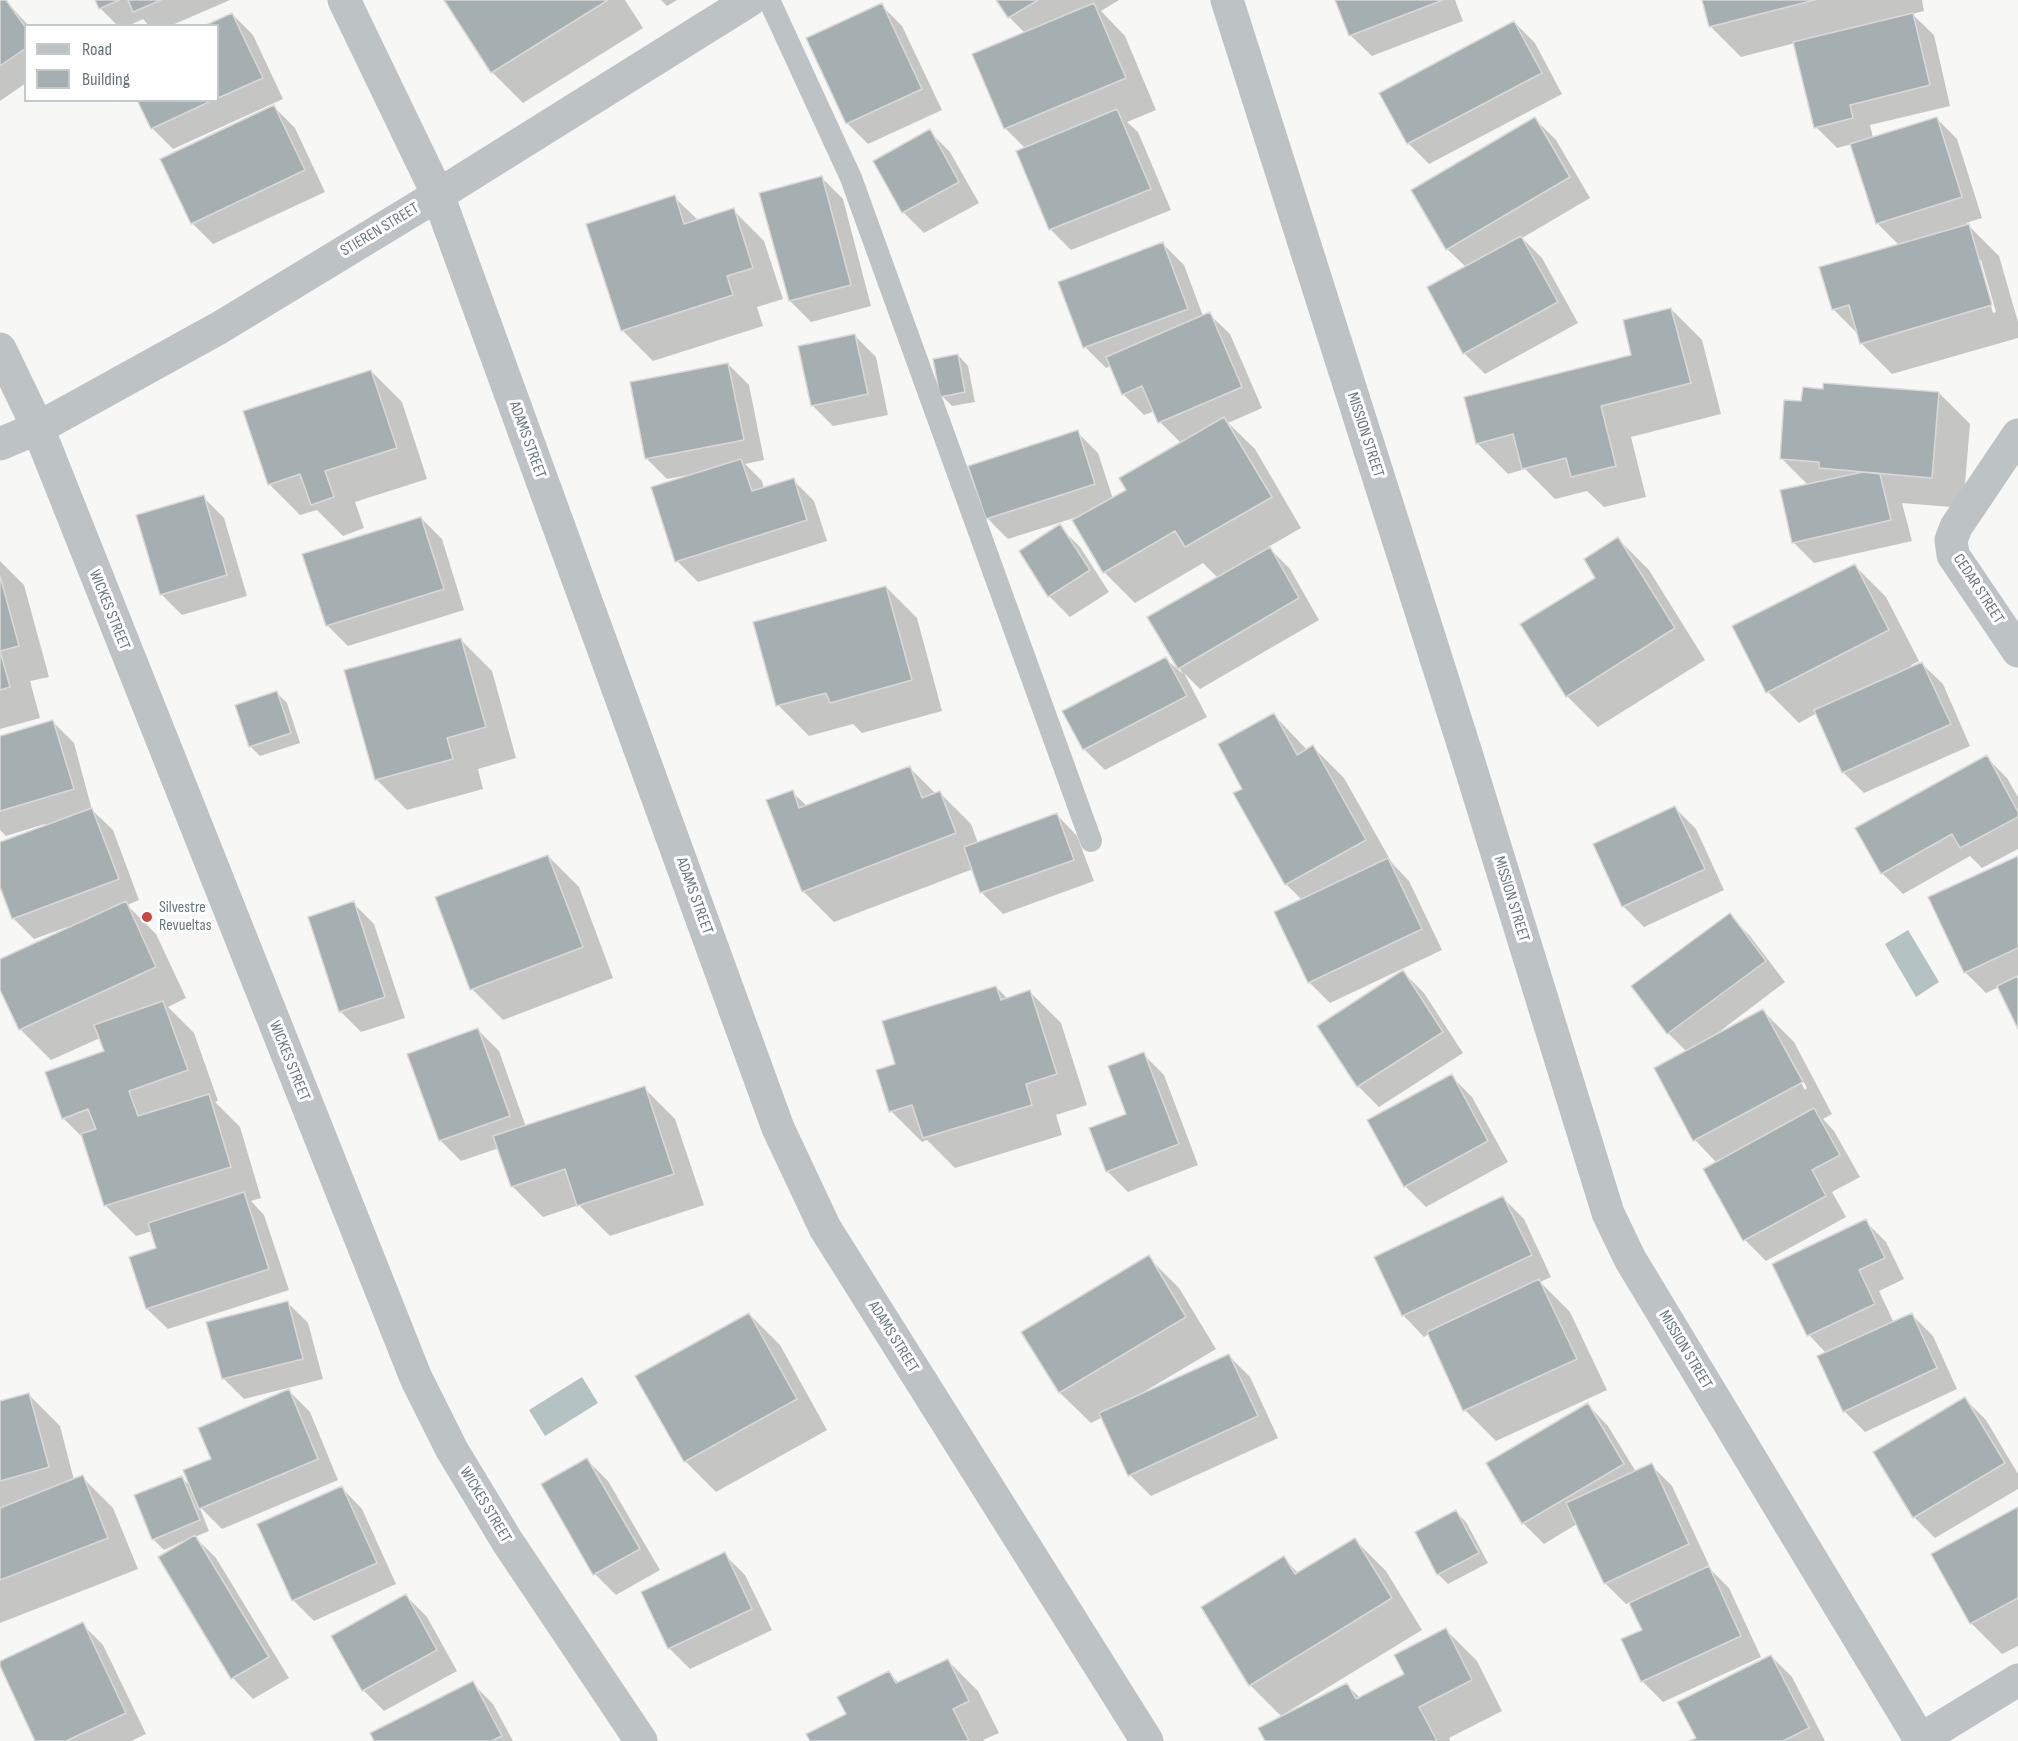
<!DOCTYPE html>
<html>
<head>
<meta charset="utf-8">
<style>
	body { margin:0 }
	#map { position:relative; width:2018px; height:1741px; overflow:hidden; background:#f7f7f5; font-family:"Sofia Sans Condensed",sans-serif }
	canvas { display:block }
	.legend { position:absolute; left:24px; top:24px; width:195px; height:78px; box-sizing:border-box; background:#fff; border:2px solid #c2c9cb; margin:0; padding:8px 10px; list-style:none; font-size:18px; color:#66777c }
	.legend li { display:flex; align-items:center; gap:12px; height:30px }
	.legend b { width:30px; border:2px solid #c2c9cb }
</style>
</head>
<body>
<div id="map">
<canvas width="2018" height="1741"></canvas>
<ul class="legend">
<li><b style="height:8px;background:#bdc2c4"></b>Road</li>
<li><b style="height:16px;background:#a5aeb1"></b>Building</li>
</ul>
</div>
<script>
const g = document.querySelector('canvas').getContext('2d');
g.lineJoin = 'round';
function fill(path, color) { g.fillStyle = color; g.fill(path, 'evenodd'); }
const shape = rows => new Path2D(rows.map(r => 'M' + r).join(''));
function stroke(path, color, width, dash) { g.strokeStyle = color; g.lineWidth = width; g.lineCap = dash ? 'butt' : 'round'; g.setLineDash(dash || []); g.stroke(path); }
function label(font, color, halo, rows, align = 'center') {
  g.font = font + ' "Sofia Sans Condensed",sans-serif'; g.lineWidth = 6; g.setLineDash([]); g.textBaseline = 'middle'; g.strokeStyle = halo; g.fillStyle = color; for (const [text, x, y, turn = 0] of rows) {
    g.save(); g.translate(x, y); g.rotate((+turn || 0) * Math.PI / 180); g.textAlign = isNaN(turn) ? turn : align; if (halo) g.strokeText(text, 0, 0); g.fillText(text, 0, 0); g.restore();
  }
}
const water = shape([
	[1908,930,1939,982,1916,997,1885,944],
	[582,1377,598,1403,545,1436,529,1410]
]);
const shadow = shape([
	[0,0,5,0,29,26,26,26,26,83,0,101],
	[96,0,230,0,170,26,149,26,143,19,128,26,118,26,100,8],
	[446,0,625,0,643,28,523,103,492,72],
	[661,0,677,0,667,6],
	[998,0,1119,0,1101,11,1125,36,1156,110,1127,122,1138,132,1171,210,1071,250,1050,229,1026,149,1005,128,1025,33,1009,17],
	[1337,0,1455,0,1463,21,1372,56,1351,36],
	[1703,0,1922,0,1924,11,1912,14,1934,35,1950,106,1870,125,1873,138,1936,118,1957,139,1982,218,1966,223,1999,256,2018,322,2018,338,1892,374,1861,343,1859,335,1833,309,1899,245,1878,224,1852,144,1837,148,1816,127,1795,43,1741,57,1710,26],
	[1978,260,1981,260,1996,312,1993,313],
	[881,5,902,26,942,110,868,144,847,123],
	[232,14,253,35,283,99,173,149,152,128,139,100,218,100,218,26],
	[1514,22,1535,43,1562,94,1429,164,1408,143,1381,93],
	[274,107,295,128,325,192,213,244,192,223],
	[1535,119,1556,140,1590,198,1522,238,1542,258,1578,323,1485,374,1464,353,1466,267,1447,249],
	[929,131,950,152,979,203,924,233,903,212,875,162],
	[822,178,843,199,871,306,811,322,790,301],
	[674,197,699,221,733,210,764,241,783,299,757,307,763,326,653,361,622,330],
	[1163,244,1184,265,1203,316,1209,314,1230,334,1262,408,1228,423,1255,449,1301,528,1268,547,1290,569,1319,620,1200,689,1184,673,1207,717,1105,770,1084,749,1166,659,1183,674,1149,618,1218,578,1203,563,1135,603,1104,572,1080,516,1008,539,987,518,1077,432,1098,453,1113,499,1128,490,1181,443,1160,422,1155,411,1144,415,1123,394,1111,366,1106,368,1085,347,1060,282],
	[1671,309,1702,340,1721,414,1631,437,1646,497,1604,507,1587,491,1555,499,1525,469,1508,474,1477,443,1633,357],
	[855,336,876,357,888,415,833,426,812,405],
	[958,355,968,366,975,402,952,406,942,396],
	[728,364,749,385,764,460,745,464,762,481,764,489,793,480,814,501,827,541,698,582,677,561,688,475,667,479,646,458],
	[371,371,402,402,427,479,355,502,364,528,343,536,317,510,300,515,269,484],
	[1939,393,1970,424,1963,508,1902,503,1912,541,1814,563,1793,542,1809,486,1781,458,1802,402],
	[203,497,224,518,247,596,182,615,161,594],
	[421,518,442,539,464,610,348,646,327,625],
	[1059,526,1080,547,1109,592,1070,617,1049,596],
	[1618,539,1649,570,1705,660,1598,727,1567,696,1598,578],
	[0,561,24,585,49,677,30,681,40,718,0,729],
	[1855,566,1886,597,1919,661,1911,665,1912,668,1922,664,1943,684,1970,746,1864,793,1843,772,1817,713,1799,723,1768,692],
	[886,587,917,618,942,711,862,733,853,724,809,736,778,705],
	[461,640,492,671,516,758,478,769,483,789,407,810,376,779],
	[277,693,287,703,300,743,260,756,250,746],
	[1273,714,1307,750,1313,747,1344,778,1392,863,1409,881,1442,950,1330,1003,1309,982,1302,900,1286,884,1245,789],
	[53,722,74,743,92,810,113,830,139,900,127,905,156,934,186,998,168,1007,194,1033,218,1101,215,1102,240,1127,261,1198,251,1201,264,1215,289,1290,168,1329,147,1309,158,1249,152,1231,136,1236,105,1205,85,1140,63,1118,105,1052,100,1038,51,1060,20,1029,0,986,0,960,71,928,70,926,34,939,13,918,0,883,0,844,46,826,45,824,6,836,0,830,0,738],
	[1986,757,2007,778,2018,797,2018,849,1982,868,1970,856,1903,894,1882,873],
	[909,767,936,794,940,793,971,824,978,843,1057,815,1077,836,1094,881,1003,914,982,893,973,869,834,922,803,891,792,792,807,806],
	[1675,808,1696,829,1724,890,1644,927,1623,906],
	[548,856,579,887,613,978,503,1020,472,989,437,898],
	[2018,858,2018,1026,1999,987,1986,993,1965,972],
	[353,903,374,924,405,1018,361,1032,340,1011],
	[1729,915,1750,936,1785,982,1715,1035,1716,1036,1763,1011,1794,1042,1832,1114,1823,1119,1834,1131,1860,1177,1832,1192,1846,1217,1766,1261,1745,1240,1705,1169,1717,1163,1695,1140,1656,1069,1687,1052,1668,1033],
	[1781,1046,1784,1046,1807,1088,1805,1090],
	[1403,972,1424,993,1463,1053,1379,1107,1358,1086],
	[996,987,1008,999,1030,992,1061,1023,1087,1105,1056,1115,1062,1135,955,1168,927,1140,922,1142,891,1111,897,1065],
	[478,1030,499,1051,526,1127,644,1088,675,1119,704,1205,610,1236,579,1205,543,1217,512,1186,499,1148,461,1161,440,1140],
	[1143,1054,1164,1075,1198,1165,1128,1192,1107,1171,1128,1115],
	[1451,1076,1472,1097,1508,1162,1426,1207,1405,1186],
	[1503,1198,1524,1219,1551,1277,1540,1282,1570,1312,1607,1390,1496,1441,1465,1410,1429,1334,1424,1337,1404,1316,1376,1258],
	[1865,1221,1886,1242,1904,1279,1879,1291,1894,1323,1912,1315,1933,1336,1957,1389,1865,1432,1844,1411,1827,1354,1809,1335,1774,1265],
	[1148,1257,1179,1288,1216,1349,1142,1393,1143,1395,1229,1356,1250,1377,1278,1438,1151,1496,1130,1475,1103,1417,1091,1423,1060,1393,1024,1332],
	[287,1302,308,1323,323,1379,244,1399,223,1378],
	[749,1314,780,1345,827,1430,716,1492,685,1461],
	[289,1391,310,1412,338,1480,222,1529,199,1506,209,1531,195,1537,216,1558,289,1678,253,1699,233,1678,160,1557,184,1543,183,1541,164,1550,153,1539,136,1496,182,1478,193,1489,213,1459],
	[29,1395,60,1426,74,1480,82,1477,113,1508,138,1569,0,1623,0,1403],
	[1965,1399,1986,1420,2018,1474,2018,1489,1935,1538,1914,1517],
	[1588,1405,1608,1426,1636,1472,1651,1465,1672,1486,1709,1565,1707,1566,1729,1588,1761,1657,1663,1702,1642,1681,1644,1631,1630,1602,1626,1604,1605,1583,1577,1524,1544,1544,1523,1523],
	[587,1460,608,1481,660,1570,616,1595,595,1574,543,1485],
	[342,1488,362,1509,396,1584,314,1621,293,1600],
	[2018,1508,2018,1646,2002,1654,1971,1623,1933,1554],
	[1456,1512,1466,1522,1488,1563,1448,1584,1438,1574],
	[1355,1540,1386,1571,1422,1630,1281,1716,1250,1685,1284,1558,1299,1574],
	[724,1554,745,1575,772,1630,690,1669,669,1648],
	[406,1596,427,1617,457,1671,384,1711,363,1690],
	[82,1624,103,1645,146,1734,131,1741,37,1741,0,1662],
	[1446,1630,1477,1661,1502,1711,1449,1738,1450,1741,1267,1741,1347,1685,1360,1698,1406,1675],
	[1771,1656,1792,1677,1825,1741,1693,1741,1698,1739],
	[947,1660,978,1691,999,1733,983,1740,984,1741,811,1741,848,1715,889,1673,899,1683],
	[472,1683,493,1704,513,1741,376,1741]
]);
const building = shape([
	[0,0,6,0,26,28,26,48,0,66,0,0],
	[95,0,119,0,99,9,95,0],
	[128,0,161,0,133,12,128,0],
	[444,0,608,0,491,73,444,0],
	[996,0,1038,0,1008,18,996,0],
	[1335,0,1443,0,1349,36,1335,0],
	[1702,0,1815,0,1709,27,1702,0],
	[882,3,922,89,846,124,806,38,882,3],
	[1094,3,1126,78,1004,129,972,54,1094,3],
	[232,13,263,78,218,98,218,26,204,26,232,13],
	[1913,13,1930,85,1850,105,1853,118,1814,128,1793,42,1913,13],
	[1514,21,1542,73,1407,144,1379,93,1514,21],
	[137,100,213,100,151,129,137,100],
	[274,105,305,170,191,224,160,159,274,105],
	[1117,109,1151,189,1049,230,1016,151,1117,109],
	[1535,117,1570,177,1446,250,1411,190,1535,117],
	[1937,117,1962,197,1876,224,1850,144,1937,117],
	[930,129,959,182,902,213,873,161,930,129],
	[822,176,851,285,789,301,759,193,822,176],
	[675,195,684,224,734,208,753,268,727,276,733,295,621,331,586,224,675,195],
	[1969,224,1992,305,1860,344,1849,305,1832,310,1819,267,1969,224],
	[1521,236,1558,302,1463,354,1427,287,1521,236],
	[1163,242,1188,309,1083,348,1058,282,1163,242],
	[1671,308,1691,383,1601,406,1616,466,1571,477,1566,458,1522,469,1513,434,1476,444,1464,397,1631,355,1623,320,1671,308],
	[1210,312,1242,387,1158,423,1142,386,1122,395,1106,357,1210,312],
	[855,334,868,394,811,406,798,346,855,334],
	[958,354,965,392,940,397,933,359,958,354],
	[728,363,744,440,645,459,630,382,728,363],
	[371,370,397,448,325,471,334,497,311,505,300,474,268,485,243,411,371,370],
	[1823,383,1939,392,1932,478,1819,468,1819,462,1780,459,1784,400,1801,401,1803,387,1823,389,1823,383],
	[1224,417,1272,497,1185,547,1175,531,1103,573,1072,520,1126,490,1119,478,1224,417],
	[1078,430,1095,484,986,519,968,466,1078,430],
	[741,459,752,491,794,478,807,520,675,562,651,487,741,459],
	[1863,472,1880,474,1891,520,1792,543,1780,490,1863,472],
	[204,495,227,575,160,595,136,515,204,495],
	[421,517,444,589,326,626,302,554,421,517],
	[1060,524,1090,570,1048,597,1019,551,1060,524],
	[1618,537,1675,628,1566,697,1520,624,1595,578,1584,559,1618,537],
	[1270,547,1299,598,1178,669,1147,617,1270,547],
	[1855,564,1889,630,1766,693,1732,626,1855,564],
	[0,576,19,646,0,651,0,576],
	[886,586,912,680,830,703,826,693,776,706,753,622,886,586],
	[461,638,486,727,447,738,453,759,375,780,344,670,461,638],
	[0,651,10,687,0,690,0,651],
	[1166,657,1187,696,1083,750,1062,711,1166,657],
	[1922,662,1951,724,1842,773,1814,710,1922,662],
	[277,691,291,733,249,747,235,705,277,691],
	[1274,713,1297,755,1313,745,1366,840,1285,885,1233,793,1242,789,1218,744,1274,713],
	[53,720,74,789,0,811,0,736,53,720],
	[1987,755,2018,812,2018,817,1960,848,1952,834,1881,874,1855,828,1987,755],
	[910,766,922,798,940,791,956,833,802,892,766,800,793,790,799,808,910,766],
	[1675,806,1705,869,1622,907,1593,844,1675,806],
	[92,808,119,879,12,919,0,887,0,842,92,808],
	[1057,813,1074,860,980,893,964,847,1057,813],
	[548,855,583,947,470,990,435,897,548,855],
	[2018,856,2018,948,1964,973,1928,897,2018,856],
	[1388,858,1422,929,1308,983,1274,912,1388,858],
	[126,901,156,967,19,1030,0,990,0,959,126,901],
	[354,901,385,997,339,1012,308,917,354,901],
	[1730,913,1766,961,1667,1034,1631,986,1730,913],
	[1403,970,1443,1032,1357,1087,1317,1026,1403,970],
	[2018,976,2018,1029,1997,986,2018,976],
	[996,986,1001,1000,1030,990,1057,1074,1026,1084,1032,1105,923,1138,912,1105,889,1112,876,1070,895,1064,882,1021,996,986],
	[163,1001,188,1070,129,1091,138,1116,209,1094,231,1167,104,1206,81,1134,96,1129,88,1109,62,1119,45,1072,104,1051,94,1025,163,1001],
	[1763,1009,1803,1082,1693,1141,1654,1068,1763,1009],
	[478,1028,510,1116,439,1141,407,1054,478,1028],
	[1144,1052,1179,1144,1106,1172,1089,1128,1126,1114,1108,1066,1144,1052],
	[1452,1074,1488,1141,1404,1187,1367,1120,1452,1074],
	[645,1086,674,1174,577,1206,565,1169,511,1187,493,1136,645,1086],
	[1814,1108,1840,1155,1812,1170,1826,1196,1743,1241,1703,1169,1814,1108],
	[244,1192,269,1269,146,1309,129,1257,156,1248,148,1223,244,1192],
	[1503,1196,1532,1255,1402,1316,1374,1257,1503,1196],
	[1866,1219,1885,1258,1859,1270,1875,1304,1807,1336,1772,1264,1866,1219],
	[1149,1255,1186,1317,1059,1393,1021,1332,1149,1255],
	[1539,1279,1577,1359,1463,1411,1427,1332,1539,1279],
	[288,1301,303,1359,222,1379,206,1322,288,1301],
	[749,1313,797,1399,684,1462,635,1376,749,1313],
	[1912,1313,1937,1368,1843,1412,1817,1356,1912,1313],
	[1229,1354,1258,1416,1128,1476,1099,1413,1229,1354],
	[289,1389,318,1459,199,1509,183,1470,211,1459,198,1428,289,1389],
	[29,1393,49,1467,0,1481,0,1401,29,1393],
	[1965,1397,2005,1463,1913,1518,1873,1452,1965,1397],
	[1588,1403,1624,1464,1522,1524,1486,1463,1588,1403],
	[587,1458,640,1549,593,1575,541,1484,587,1458],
	[1652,1463,1689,1544,1604,1584,1566,1503,1652,1463],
	[83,1475,108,1538,0,1580,0,1508,83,1475],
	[182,1476,200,1520,152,1540,134,1495,182,1476],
	[342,1486,377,1563,292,1601,257,1524,342,1486],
	[2018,1507,2018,1598,1970,1624,1931,1554,2018,1507],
	[1456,1510,1479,1553,1437,1575,1415,1532,1456,1510],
	[195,1535,269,1657,231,1679,158,1557,195,1535],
	[1355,1538,1392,1598,1249,1686,1201,1607,1284,1556,1295,1574,1355,1538],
	[725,1552,752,1609,668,1649,641,1592,725,1552],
	[1709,1566,1741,1636,1641,1682,1621,1639,1642,1630,1629,1603,1709,1566],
	[406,1594,437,1650,362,1691,331,1636,406,1594],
	[83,1622,126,1713,66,1741,35,1741,0,1666,0,1661,83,1622],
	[1446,1628,1472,1680,1419,1707,1437,1741,1265,1741,1258,1728,1347,1683,1356,1699,1404,1674,1394,1655,1446,1628],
	[1771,1655,1809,1728,1783,1741,1689,1741,1696,1738,1677,1702,1771,1655],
	[948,1659,969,1701,953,1709,969,1741,810,1741,806,1734,846,1714,837,1697,889,1671,896,1683,948,1659],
	[473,1681,502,1736,491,1741,374,1741,370,1733,473,1681]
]);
const service = shape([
	[769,0,851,178,1091,841]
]);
const minor = shape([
	[344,0,438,195,778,1128,825,1228,1147,1741],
	[1227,0,1467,756,1608,1213,1630,1259,1921,1741],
	[0,349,38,428,416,1378,452,1450,507,1541,641,1741],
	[2018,435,1956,527,1951,540,1953,555,2018,651],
	[0,444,38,428,219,328,438,195,750,0],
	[1918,1741,2018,1680]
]);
const markers = [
	[147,917,6,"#ce453e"]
];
const streetNames = [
	["STIEREN STREET",380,230,-31],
	["MISSION STREET",1365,435,72],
	["ADAMS STREET",527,440,70],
	["CEDAR STREET",1978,589,57],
	["WICKES STREET",109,610,68],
	["ADAMS STREET",694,896,70],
	["MISSION STREET",1511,899,73],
	["WICKES STREET",289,1061,68],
	["ADAMS STREET",893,1337,58],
	["MISSION STREET",1685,1350,59],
	["WICKES STREET",485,1505,59]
];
const poiNames = [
	["Silvestre",159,908],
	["Revueltas",159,926]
];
fill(water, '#b5c2c3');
fill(shadow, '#0003');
fill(building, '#a5aeb1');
stroke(building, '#d9d9d7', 1.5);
stroke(service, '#bdc2c4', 22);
stroke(minor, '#bdc2c4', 33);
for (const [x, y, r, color] of markers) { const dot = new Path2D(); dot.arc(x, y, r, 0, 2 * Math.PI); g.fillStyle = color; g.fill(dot); stroke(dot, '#fff', 2); }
label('16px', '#66777c', '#fff', streetNames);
label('16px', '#66777c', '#fff', poiNames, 'left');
</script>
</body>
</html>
